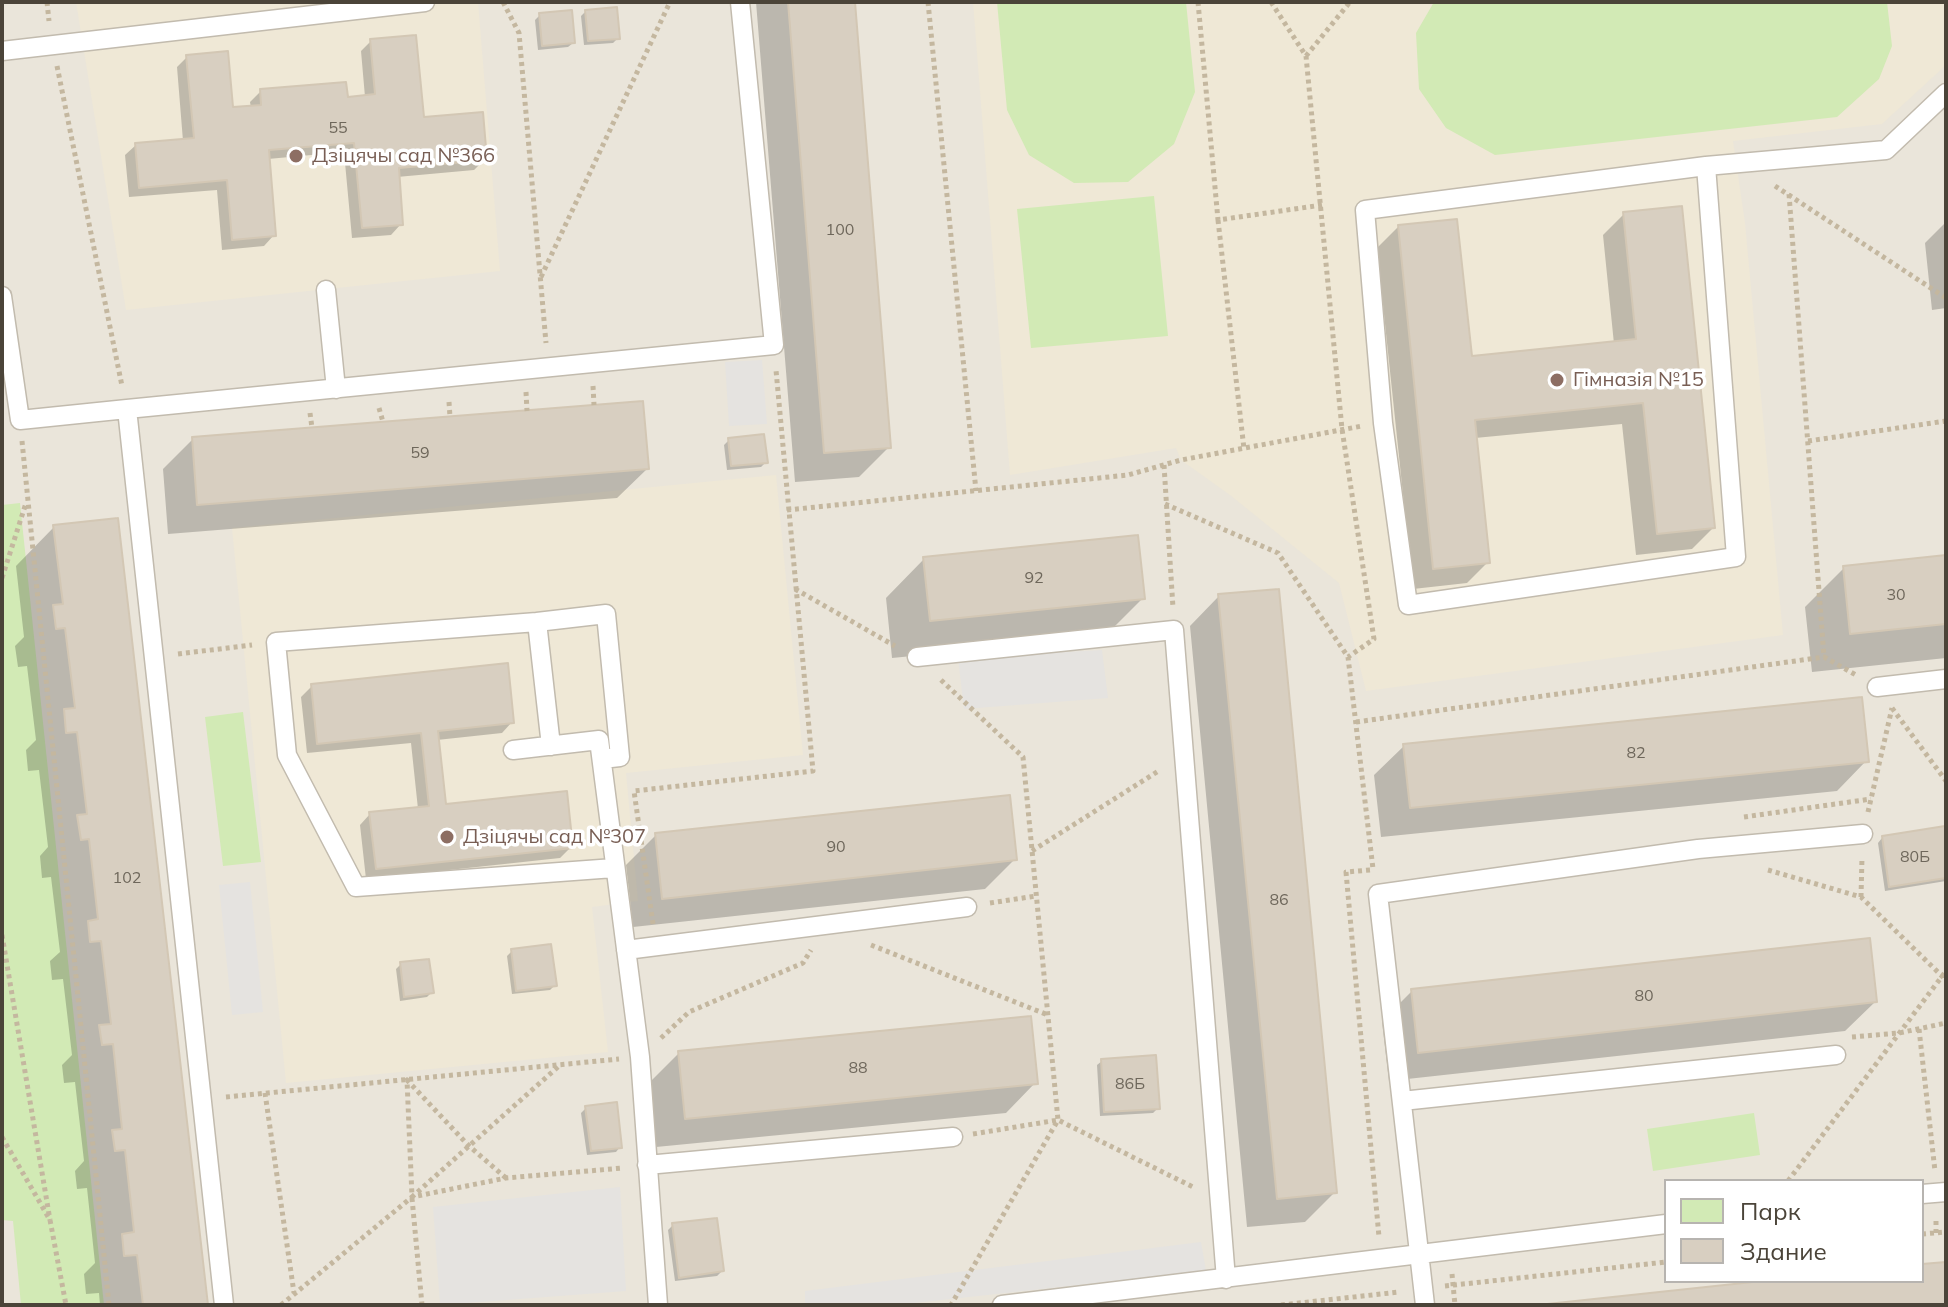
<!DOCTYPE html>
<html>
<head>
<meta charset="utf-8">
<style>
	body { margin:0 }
	#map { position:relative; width:1948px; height:1307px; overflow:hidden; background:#f6f3ec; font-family:Mulish,sans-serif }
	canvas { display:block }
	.frame { position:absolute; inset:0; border:4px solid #4b4439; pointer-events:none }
	.legend { position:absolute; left:1664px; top:1179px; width:260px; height:104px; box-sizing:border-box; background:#fff; border:2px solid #b7b4b0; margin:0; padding:10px 14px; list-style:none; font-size:24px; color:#4b4439 }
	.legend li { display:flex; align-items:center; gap:16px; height:40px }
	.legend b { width:40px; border:2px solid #b7b4b0 }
</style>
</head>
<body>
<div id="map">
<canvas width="1948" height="1307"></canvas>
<div class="frame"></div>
<ul class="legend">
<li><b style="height:22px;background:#d2eab5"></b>Парк</li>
<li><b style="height:22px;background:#d8cfc1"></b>Здание</li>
</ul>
</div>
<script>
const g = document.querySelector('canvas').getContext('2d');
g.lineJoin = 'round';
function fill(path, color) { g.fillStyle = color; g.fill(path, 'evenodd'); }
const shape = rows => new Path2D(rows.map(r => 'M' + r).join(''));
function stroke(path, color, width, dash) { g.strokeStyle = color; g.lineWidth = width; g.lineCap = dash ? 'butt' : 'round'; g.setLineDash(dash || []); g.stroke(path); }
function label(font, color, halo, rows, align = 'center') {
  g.font = font + ' Mulish,sans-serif'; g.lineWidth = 7; g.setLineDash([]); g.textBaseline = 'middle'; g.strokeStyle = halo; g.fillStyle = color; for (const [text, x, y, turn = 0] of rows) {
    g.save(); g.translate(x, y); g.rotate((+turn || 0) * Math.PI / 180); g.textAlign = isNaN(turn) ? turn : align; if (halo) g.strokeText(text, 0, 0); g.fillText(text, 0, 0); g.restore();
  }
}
const residential = shape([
	[2,2,1946,2,1946,1305,2,1305],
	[1666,1181,1922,1181,1922,1281,1666,1281]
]);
const education = shape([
	[76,2,478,2,500,271,126,310],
	[973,2,1946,2,1946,65,1882,124,1733,141,1745,223,1783,635,1366,691,1339,583,1230,495,1181,460,1176,448,1010,475],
	[776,475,803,755,626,773,638,901,592,907,608,1052,286,1083,232,528]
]);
const green = shape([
	[997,2,1186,2,1195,92,1174,144,1128,182,1074,183,1029,155,1007,110],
	[1434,2,1887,2,1892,46,1879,79,1837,117,1495,155,1446,128,1419,89,1416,33],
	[1154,196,1168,336,1031,348,1017,209],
	[20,503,104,1305,21,1305,13,1221,2,1220,2,505],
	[243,712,261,862,223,866,205,717],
	[1754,1113,1760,1155,1653,1171,1647,1129]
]);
const parking = shape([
	[762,360,767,424,729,426,725,362],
	[1102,650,1108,698,964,709,958,658],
	[250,882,263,1012,232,1015,219,885],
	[620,1187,626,1291,440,1305,433,1207],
	[1201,1242,1206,1271,896,1305,805,1305,805,1291]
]);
const shadow = shape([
	[756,2,853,2,889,447,859,477,795,482],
	[586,11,618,38,613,43,584,45,581,16],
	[540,15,573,43,568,47,538,50,535,20],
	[371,41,422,120,485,159,474,170,397,177,401,224,391,235,352,238,344,152,268,159,274,235,264,246,222,250,217,190,129,197,125,155,136,145,183,141,177,67,187,57,232,109,251,108,250,102,261,91,365,97,361,51],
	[1624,214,1713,528,1692,549,1636,555,1622,424,1475,438,1488,562,1467,583,1413,589,1377,248,1398,227,1470,358,1614,344,1603,235],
	[1946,222,1946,308,1932,310,1925,243],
	[193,439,647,469,617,498,168,534,163,469],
	[729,440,766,462,761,467,727,470,724,445],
	[54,527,206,1305,100,1305,99,1293,86,1294,84,1274,95,1263,87,1188,77,1189,75,1171,84,1161,75,1082,64,1083,62,1065,72,1055,63,979,52,980,50,961,60,952,51,877,42,878,40,856,48,847,39,770,28,771,26,750,36,740,27,666,18,667,15,646,24,637,16,566],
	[1946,557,1946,658,1812,672,1805,607,1844,568],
	[924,559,1143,598,1104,637,892,658,886,598],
	[1219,596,1335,1192,1305,1222,1247,1227,1190,626],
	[312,686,512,722,502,733,437,740,444,806,571,847,560,858,366,879,360,825,370,814,418,809,411,743,307,753,301,697],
	[1404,746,1866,761,1837,791,1381,837,1374,775],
	[1943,828,1946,881,1885,891,1878,843,1882,838],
	[656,835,1015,859,985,889,633,927,626,865],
	[512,951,555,985,550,990,512,994,507,956],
	[401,964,431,993,427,997,400,1001,396,969],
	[1412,991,1875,1002,1845,1031,1389,1081,1382,1021],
	[679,1053,1035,1083,1006,1113,656,1147,649,1083],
	[1102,1061,1158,1108,1153,1113,1100,1116,1097,1065],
	[586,1108,620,1147,616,1152,587,1155,581,1113],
	[673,1225,722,1271,717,1276,675,1281,668,1230]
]);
const building = shape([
	[788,2,855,2,891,448,824,453,788,2],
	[617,7,620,39,588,41,585,10,617,7],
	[572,10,575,43,542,46,539,13,572,10],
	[416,35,424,117,483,112,487,160,399,168,403,225,362,228,354,143,269,150,276,236,232,240,227,180,139,188,135,143,194,138,186,55,228,51,233,107,261,105,260,89,346,82,348,97,375,94,370,39,416,35],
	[1682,206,1715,528,1657,534,1643,403,1475,420,1490,563,1433,569,1398,225,1457,219,1472,356,1636,339,1623,212,1682,206],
	[643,401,649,469,197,505,192,437,643,401],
	[764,434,768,463,731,466,728,438,764,434],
	[118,518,127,596,208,1305,143,1305,137,1255,124,1256,122,1234,134,1232,125,1150,115,1151,112,1130,122,1129,113,1044,102,1045,99,1025,111,1024,101,941,90,942,88,921,98,919,89,839,81,840,77,815,87,814,77,732,66,733,64,709,75,708,65,628,56,629,53,605,63,604,53,525,118,518],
	[1138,535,1145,599,930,621,923,557,1138,535],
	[1946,555,1946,624,1850,634,1843,566,1946,555],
	[1279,589,1337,1193,1277,1199,1218,594,1279,589],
	[508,663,514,723,438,731,446,804,567,791,573,848,376,869,369,812,429,806,421,733,317,744,311,684,508,663],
	[1862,697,1869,762,1410,808,1403,744,1862,697],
	[1010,795,1017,860,662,899,655,833,1010,795],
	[1945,826,1946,878,1889,887,1882,836,1945,826],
	[1870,938,1877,1002,1418,1053,1411,989,1870,938],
	[551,944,557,986,516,991,511,949,551,944],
	[429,959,434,993,404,997,400,962,429,959],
	[1031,1016,1038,1084,685,1119,678,1051,1031,1016],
	[1156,1055,1160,1109,1104,1112,1101,1059,1156,1055],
	[617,1102,622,1148,591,1151,585,1106,617,1102],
	[717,1218,724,1271,679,1278,672,1223,717,1218],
	[1946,1262,1946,1305,1538,1305,1762,1281,1922,1281,1922,1264,1946,1262]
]);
const path = shape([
	[47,2,49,21],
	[503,2,519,33,546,343],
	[928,2,976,491],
	[1198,2,1218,220,1322,205],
	[1271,2,1306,56,1342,429,1374,639,1348,657],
	[1306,56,1350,2],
	[57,66,122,386],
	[1775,186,1946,298],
	[1789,194,1824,657],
	[1218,220,1244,449],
	[541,277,670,2],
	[593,386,594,405],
	[526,392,527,411],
	[449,402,450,417],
	[379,408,383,422],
	[310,413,312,428],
	[22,441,109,1305],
	[1808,441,1946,421],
	[1164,465,1173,608],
	[1165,504,1278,553,1348,657,1373,869],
	[787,510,1128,475,1181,460,1362,426],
	[2,578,26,503],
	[795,589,895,646],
	[178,654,252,645],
	[941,680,1023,757,1058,1120,951,1305],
	[1892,708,1946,781],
	[1356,722,1824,657,1856,675],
	[1868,812,1892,708],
	[1744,817,1871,799],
	[1032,851,1160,770],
	[1370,870,1346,872,1379,1237],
	[1768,870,1861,897,1946,980],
	[1861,897,1862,857],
	[990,903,1036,896],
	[653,924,634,791,813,771,776,370],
	[2,935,50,1220],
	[871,945,1048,1015],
	[1919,1029,1935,1171],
	[1852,1037,1899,1033,1946,1023],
	[661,1038,689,1012,803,963,811,950],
	[265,1093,294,1293],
	[226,1097,619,1059],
	[973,1134,1058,1120,1195,1188],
	[2,1137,50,1220,66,1305],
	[506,1178,469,1146,407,1080,412,1197,469,1146,559,1066],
	[1788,1181,1946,971],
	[412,1198,422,1305],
	[1936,1233,1936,1217],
	[1922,1234,1946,1232],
	[1452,1274,1455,1305],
	[1445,1286,1666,1262],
	[281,1305,412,1197,506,1178,623,1168],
	[1281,1305,1399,1292]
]);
const lane = shape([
	[2,51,425,2],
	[1706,166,1736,557,1408,605,1383,423,1365,210,1706,166,1886,150,1946,93],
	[326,290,336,389],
	[2,296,20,420,127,409,224,1305],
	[127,409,774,345,740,2],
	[537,622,606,614,620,757,602,759],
	[917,657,1174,630,1226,1279],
	[1877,687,1946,679],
	[551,746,537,622,276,642,287,755,356,887,614,868],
	[513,750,599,740,640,1057,658,1305],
	[626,950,967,907],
	[1402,1101,1836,1055],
	[647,1165,953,1137],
	[1922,1194,1946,1192],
	[1002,1305,1666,1224],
	[1425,1305,1378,894,1698,849,1863,834]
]);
const markers = [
	[296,156,8,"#8d6e63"],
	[1557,380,8,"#8d6e63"],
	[447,837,8,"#8d6e63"]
];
const numberNames = [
	["55",338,128],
	["100",840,230],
	["59",420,453],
	["92",1034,578],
	["30",1896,595],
	["82",1636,753],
	["90",836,847],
	["80Б",1915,857],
	["102",127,878],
	["86",1279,900],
	["80",1644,996],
	["88",858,1068],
	["86Б",1130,1084]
];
const educationNames = [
	["Дзіцячы сад №366",312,156],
	["Гімназія №15",1573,380],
	["Дзіцячы сад №307",463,837]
];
fill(residential, '#eae5da');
fill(education, '#efe8d6');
fill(green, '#d2eab5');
fill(parking, '#e5e3e0');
fill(shadow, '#0003');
fill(building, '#d8cfc1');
stroke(building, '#d3c7b4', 2);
stroke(lane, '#c2bbae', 21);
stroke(path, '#c4b79f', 5, [4, 4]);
stroke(lane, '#fff', 18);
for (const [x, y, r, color] of markers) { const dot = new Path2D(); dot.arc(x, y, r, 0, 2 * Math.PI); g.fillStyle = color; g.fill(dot); stroke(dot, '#fff', 3); }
label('16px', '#6e675b', null, numberNames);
label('20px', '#785e54', '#fff', educationNames, 'left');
</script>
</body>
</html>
